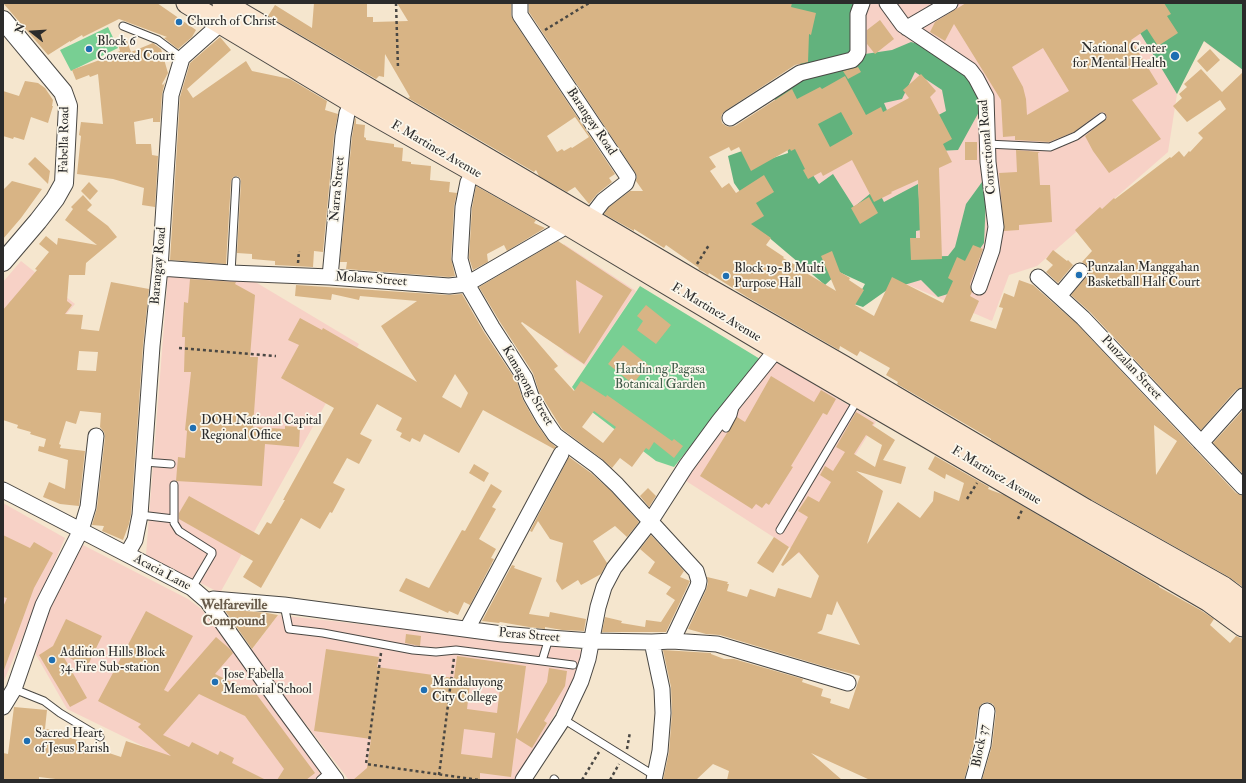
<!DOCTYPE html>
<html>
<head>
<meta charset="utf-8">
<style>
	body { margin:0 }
	#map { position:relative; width:1246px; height:783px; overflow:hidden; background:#f5e6ce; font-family:"IM FELL Double Pica",serif }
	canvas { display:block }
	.frame { position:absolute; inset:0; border:4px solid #2b2b2b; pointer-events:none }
	.north { position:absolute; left:12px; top:12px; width:40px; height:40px; -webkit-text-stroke:3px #fbf7ec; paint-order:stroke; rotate:287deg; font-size:11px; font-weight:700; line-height:16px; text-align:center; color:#2b2b2b }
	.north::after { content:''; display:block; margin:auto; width:14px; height:18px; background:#2b2b2b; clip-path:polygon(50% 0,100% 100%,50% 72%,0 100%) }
</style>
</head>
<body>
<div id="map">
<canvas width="1246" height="783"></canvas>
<div class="frame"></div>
<div class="north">N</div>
</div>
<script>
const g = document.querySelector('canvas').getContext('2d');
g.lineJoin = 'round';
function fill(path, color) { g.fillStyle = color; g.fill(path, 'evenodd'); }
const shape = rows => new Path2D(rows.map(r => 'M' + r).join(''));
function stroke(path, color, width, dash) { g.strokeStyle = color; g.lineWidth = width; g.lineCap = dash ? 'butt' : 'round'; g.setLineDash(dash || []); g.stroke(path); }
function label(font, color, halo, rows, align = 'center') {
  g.font = font + ' "IM FELL Double Pica",serif'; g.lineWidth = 3.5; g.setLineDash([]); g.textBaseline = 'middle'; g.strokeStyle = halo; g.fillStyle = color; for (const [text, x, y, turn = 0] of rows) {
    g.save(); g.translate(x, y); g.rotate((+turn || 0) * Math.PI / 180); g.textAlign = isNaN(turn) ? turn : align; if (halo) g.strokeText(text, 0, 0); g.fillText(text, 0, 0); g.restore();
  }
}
const built = shape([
	[776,3,1243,3,1243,70,1203,41,1177,94,1168,152,1037,266,1009,275,992,321,774,227,802,77],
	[564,244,636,291,586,366,564,352,555,337,551,266],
	[21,261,75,304,3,387,3,282],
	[168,274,252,280,359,344,220,593,146,555],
	[774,360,876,422,844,473,806,558,683,479],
	[3,503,65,538,3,683],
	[83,545,188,599,200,608,219,628,328,780,142,780,153,751,67,709,35,653,48,608],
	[278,615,524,642,585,651,576,677,517,780,349,780,250,652]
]);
const green = shape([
	[108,27,118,48,71,71,60,50],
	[640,286,760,359,674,467,656,461,592,412,572,387]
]);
const forest = shape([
	[763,3,868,3,862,17,865,54,892,50,911,42,922,45,974,80,980,110,958,150,938,151,927,121,946,111,942,90,915,72,902,99,884,103,893,125,861,118,852,135,806,165,819,184,833,174,854,207,877,188,884,202,918,184,921,230,916,231,916,257,948,256,955,247,966,204,982,182,986,199,984,243,948,294,938,297,921,280,887,290,863,307,854,304,865,284,839,272,825,285,766,235,741,228,755,213,734,183,728,156,756,146,770,159,788,153,786,134,789,118,773,97,801,65],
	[1122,3,1243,3,1243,70,1204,41,1177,94]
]);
const building = shape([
	[3,3,157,3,196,30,192,37,178,49,164,38,167,37,119,19,83,37,82,35,70,42,70,41,48,55],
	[314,3,367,3,367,17,373,17,373,22,408,21,397,3,511,3,511,15,513,20,615,174,609,178,612,182,597,194,589,204,575,187,567,192,539,176,536,170,534,172,408,98,410,97,385,54,384,77,379,76,376,79,268,16,275,5,312,28],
	[575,117,589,137,572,148,571,147,564,151,562,149,557,152,547,136],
	[529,3,792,3,791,7,816,13,811,35,809,34,808,62,795,65,725,111,722,114,721,118,722,123,726,126,730,127,735,126,792,89,797,99,820,87,822,89,845,76,866,115,881,107,883,112,909,98,903,90,921,74,936,91,930,97,952,139,943,144,952,162,939,168,942,259,911,260,910,238,920,238,918,180,891,192,892,193,874,202,852,160,823,176,821,172,808,179,803,170,805,169,795,149,791,151,790,149,751,171,739,147,731,151,729,147,709,157,716,167,710,171,722,188,729,183,736,193,764,175,774,192,756,203,764,216,751,224,771,238,766,245,784,257,783,258,799,267,798,268,836,291,821,256,832,251,840,272,850,278,849,280,864,290,855,305,874,316,892,277,943,303,953,281,948,278,957,257,965,261,973,245,983,249,970,284,972,292,970,296,979,301,970,321,996,329,1003,308,999,307,1004,293,1014,297,1019,280,1033,285,1077,324,1236,493,1243,496,1243,587,1229,577,1092,500,991,440,991,439,897,384,898,382,886,375,890,368,860,351,857,356,840,346,839,350,747,297,709,273,708,275,704,272,698,269,699,268,666,245,664,248,634,229,634,231,604,214,609,207,630,191,643,191,636,181,637,176,635,172,529,12],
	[841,112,853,134,830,147,818,124],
	[1154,425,1177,441,1156,475],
	[966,3,1164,3,1171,14,1167,16,1178,33,1158,46,1147,29,1131,40,1158,84,1132,100,1161,139,1109,173,1093,151,1085,136,1106,119,1107,116,1104,112,1099,113,1074,132,1049,142,1015,140,1015,136,1003,137,1001,100,954,24,945,41,930,32,935,22],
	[1043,48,1069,91,1027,115,1026,99,1023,87,1012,67],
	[880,20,894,39,875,54,867,44,867,30],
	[220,37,231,50,187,89,193,98,246,61,252,71,290,79,327,101,325,110,338,114,334,135,323,252,314,251,313,267,275,265,275,261,252,259,252,254,237,253,241,181,240,178,237,176,233,177,231,181,226,264,170,260,180,97,190,63],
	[127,41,131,52,153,43,161,49,168,73,162,84,163,85,165,82,162,94,160,122,153,122,153,118,134,122,136,144,151,144,152,155,158,156,155,207,142,205,144,188,113,179,77,174,81,136,79,135,81,122,103,124,98,74,90,77,89,75,76,80,72,70,108,57,107,56,120,51,118,44],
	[1210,49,1220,60,1207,72,1197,61],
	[858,67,861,72,848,79,843,71],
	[1201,69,1222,92,1243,72,1243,387,1236,390,1201,430,1090,312,1071,295,1087,276,1089,272,1088,268,1085,264,1082,262,1092,251,1075,230,1100,207,1102,209,1114,198,1115,199,1170,157,1171,158,1179,151,1184,157,1189,151,1190,152,1203,138,1198,133,1226,109,1220,100,1187,122,1173,106,1182,98,1179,94,1187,87,1184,84],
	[25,81,38,83,45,88,53,100,52,106,53,106,48,123,31,117,24,140,14,137,13,139,3,136,3,91,19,96],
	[355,118,356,119,356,124,365,125,364,137,366,138,366,140,394,144,394,147,403,148,402,161,411,162,411,164,431,166,430,180,450,182,449,192,457,193,454,206,451,258,455,276,449,277,346,269,347,262,340,262,352,137],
	[965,142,977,142,977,160,965,160],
	[1016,150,1040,152,1038,153,1040,185,1050,185,1052,222,1019,225,1019,230,1004,231,999,173,1017,172],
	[35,157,50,171,48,184,28,164],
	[12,181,42,189,21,218,3,239,3,190],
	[89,182,98,191,90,200,81,191],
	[476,186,536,220,534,223,545,228,507,251,504,245,487,254,488,262,473,270,469,258,472,208],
	[83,195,92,205,87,210,108,226,117,237,86,263,85,275,69,275,67,301,72,305,65,314,83,315,81,329,99,331,111,282,149,289,143,345,131,514,129,524,123,540,102,531,104,526,92,525,97,508,105,437,104,432,100,427,101,413,80,411,76,424,66,421,59,444,61,445,60,448,85,451,79,506,60,504,43,497,49,482,65,489,68,460,38,451,39,446,44,447,46,439,30,434,31,432,17,428,18,425,3,420,3,310,37,270,35,269,49,252,39,244,46,236,57,245,58,238,97,245,65,220,73,209,71,207],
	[79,351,98,352,96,371,77,370],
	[869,197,878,213,860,224,851,208],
	[558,241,632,290,584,364,522,322,521,323,558,366,554,369,574,391,581,381,606,397,607,395,672,441,674,439,683,446,674,458,654,442,649,450,646,448,632,467,620,458,612,468,602,459,562,429,539,392,533,373,500,322,479,287],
	[576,280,603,296,579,334],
	[594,411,616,427,603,443,582,427],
	[1053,250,1067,261,1068,260,1073,265,1058,283,1046,272,1053,265,1046,259],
	[190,279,236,282,235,284,255,295,250,357,258,357,253,427,285,429,285,426,300,427,299,447,265,444,262,486,176,481,178,457,185,458,187,431,185,430,191,372,184,372,185,337,182,337,184,302,188,303],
	[296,285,448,295,462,294,484,332,517,382,523,400,536,423,548,440,556,447,554,449,483,410,459,453,424,434,420,442,412,438,410,442,400,437,402,433,396,430,402,418,377,404,360,434,372,440,359,464,347,458,333,483,345,489,332,513,330,512,320,529,301,518,261,588,243,577,253,561,179,519,179,513,189,496,259,535,267,522,271,524,285,500,283,500,334,408,281,378,299,345,288,340,300,318,322,330,323,328,417,382,381,326,417,301,360,296,359,300,332,294,331,300,295,296],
	[455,374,468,393,461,408,442,397],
	[646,305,671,325,656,344,637,330,643,321,637,316],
	[623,345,648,365,633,384,608,364],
	[771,376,814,402,821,390,836,399,827,415,823,413,791,466,793,467,769,505,766,503,762,508,756,504,752,509,700,476,737,417,745,422],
	[1243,410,1243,474,1213,443],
	[856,412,874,423,872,425,895,440,883,460,906,467,901,484,856,471,883,491,867,544,898,502,920,518,933,501,934,491,959,501,964,483,946,474,945,479,928,469,935,456,989,487,988,489,1004,495,1159,586,1159,587,1202,611,1214,619,1210,625,1230,643,1236,636,1243,639,1243,780,982,780,992,746,996,712,995,708,993,704,988,702,983,703,980,706,978,710,974,743,964,780,870,780,811,753,842,780,727,780,729,771,713,764,696,780,663,780,669,752,672,713,671,687,663,650,711,653,711,654,724,659,734,659,803,679,802,682,823,689,821,696,831,699,830,703,849,709,860,676,826,667,720,635,706,634,688,629,706,590,708,583,707,577,728,582,727,584,729,584,727,591,747,597,750,589,775,597,778,588,811,598,819,576,799,552,783,566,781,565,808,517,798,511,808,496,819,502,831,482,820,475,825,466,833,471,845,452,836,447],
	[866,435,882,445,875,467,854,454],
	[837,601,846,618,860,645,817,633,822,630,827,614,832,615],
	[569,457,591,473,611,491,639,522,627,537,615,526,593,541,607,563,601,574,581,585,578,580,562,590,556,581,563,543,550,539,538,521,532,532,530,531],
	[474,464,489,473,484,482,469,473],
	[491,484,502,491,492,507,496,509,479,539,496,549,491,558,494,559,470,605,464,602,458,615,449,611,448,613,399,591,406,578,429,588,462,530,465,531],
	[648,488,656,496,649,507,640,496],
	[3,535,30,548,34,542,53,553,34,588,4,670,3,670,3,607,7,598,3,597],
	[651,535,684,571,680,577,690,581,666,632,602,632,605,617,622,621,621,623,645,627,646,620,661,622,675,600,666,594,671,587,648,573,655,562,640,549],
	[774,537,789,547,773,573,757,563],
	[512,565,515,566,514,568,542,578,529,614,549,617,550,612,586,619,584,631,562,630,545,627,545,629,529,627,500,622,499,623,482,621],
	[224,609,267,613,278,615,252,649],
	[146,611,193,636,164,690,168,692,216,637,230,649,233,653,215,674,257,695,315,773,306,780,277,780,284,769,245,716,199,694,163,735,189,747,192,742,218,755,220,751,234,758,232,763,266,780,64,780,39,777,39,780,3,780,3,753,8,754,14,707,47,710,45,729,63,731,62,736,86,742,85,745,121,757,126,741,171,756,138,727,141,724,98,701],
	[66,619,102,636,87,667,62,654,87,698,70,707,39,655,53,646],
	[406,634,421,636,420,646,405,643],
	[326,649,379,657,377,667,454,678,457,656,526,666,517,734,547,682,549,668,567,671,565,686,544,721,547,723,532,748,516,738,511,777,480,773,480,780,353,780,367,768,371,739,314,731],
	[470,684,500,688,497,713,467,709],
	[464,729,495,733,492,758,461,754]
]);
const path = shape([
	[396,3,398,68],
	[545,30,589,3],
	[298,263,299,251],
	[697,264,709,245],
	[179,348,276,356],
	[967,499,977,483],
	[1018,519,1022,510],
	[381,653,366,764,479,780],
	[627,749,630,732],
	[439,775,454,658],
	[582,780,599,752],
	[610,780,619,764]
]);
const service = shape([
	[123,26,158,40,182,58],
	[987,144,1050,147,1076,136,1102,117],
	[231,273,236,181],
	[719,421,726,428,733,415,735,407],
	[144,462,171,464],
	[174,485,174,523,179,531,212,552,212,554,192,588],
	[140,515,174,519],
	[780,530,858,399],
	[284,605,289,629,323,633,413,650,436,652,456,650,573,665],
	[542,661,549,638],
	[14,689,44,701,60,713,100,737],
	[563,719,655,776],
	[554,779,555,780],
	[320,780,329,772]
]);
const minor = shape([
	[520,3,520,15,628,177,626,183,603,201,583,227],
	[887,3,903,25,970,70,976,78,986,97,988,162,996,227,992,250,979,287],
	[907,28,950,3],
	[730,118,800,73,852,60,856,56,858,52,858,14,862,3],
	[474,172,468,182,463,207,460,259,467,284,492,327,525,378,531,396,544,419,555,435,597,466,617,485,696,571,699,581,698,586,672,641],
	[160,268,231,273,330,277,449,286,467,284,560,230,565,223],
	[330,277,343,136,347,113,352,102],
	[1038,277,1083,318,1243,487],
	[1059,296,1080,271],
	[1201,443,1243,396],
	[3,490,192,588,207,601,280,704,336,780],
	[127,554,135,540,140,515,152,346,160,268,171,95,182,58,228,17],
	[207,601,213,599,284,605,502,634,549,638,592,641,652,642,672,641,717,644,848,683],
	[467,629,561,454],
	[652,642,662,689,663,713,660,751,654,780],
	[3,707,14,689,43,605,81,530,88,507,96,436],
	[523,780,563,719,581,681,588,659,598,607,604,587,614,568,650,522,686,466,719,421,777,349],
	[973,780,983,745,987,711]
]);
const tertiary = shape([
	[3,20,63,92,68,106,64,183,55,199,38,221,3,262]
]);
const secondary = shape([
	[187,3,352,102,565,223,788,356,1209,601,1243,626],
	[223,3,698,283,843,366,1086,510,1223,587,1243,602]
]);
const markers = [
	[179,22,4,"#1f6fb2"],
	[89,49,4,"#1f6fb2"],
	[1175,56,5,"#1f6fb2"],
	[1079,275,4,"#1f6fb2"],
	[726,276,4,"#1f6fb2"],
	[193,428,4,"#1f6fb2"],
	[52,660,4,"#1f6fb2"],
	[215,682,4,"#1f6fb2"],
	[424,690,4,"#1f6fb2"],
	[27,741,4,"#1f6fb2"]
];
const poiNames = [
	["Church of Christ",187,22],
	["Block 6",97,42],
	["Covered Court",97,57],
	["National Center",1166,49,"right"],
	["for Mental Health",1166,64,"right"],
	["Punzalan Manggahan",1087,268],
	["Basketball Half Court",1087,283],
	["Block 19-B Multi",734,269],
	["Purpose Hall",734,284],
	["DOH National Capital",201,421],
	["Regional Office",201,436],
	["Addition Hills Block",60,653],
	["34 Fire Sub-station",60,668],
	["Jose Fabella",223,675],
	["Memorial School",223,690],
	["Mandaluyong",432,683],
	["City College",432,698],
	["Sacred Heart",35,734],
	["of Jesus Parish",35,749]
];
const streetNames = [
	["Barangay Road",591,122,56],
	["Fabella Road",65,140,-89],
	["Correctional Road",988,147,-95],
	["F. Martinez Avenue",436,150,30],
	["Narra Street",338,189,-85],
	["Barangay Road",159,266,-85],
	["Molave Street",371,280,4],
	["F. Martinez Avenue",716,313,31],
	["Punzalan Street",1131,368,47],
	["Kamagong Street",527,386,60],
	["F. Martinez Avenue",996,476,31],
	["Acacia Lane",162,573,28],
	["Peras Street",529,636,5],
	["Block 37",981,746,-79]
];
const parkNames = [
	["Hardin ng Pagasa",660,370],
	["Botanical Garden",660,385]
];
const neighbourhoodNames = [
	["Welfareville",234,606],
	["Compound",234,622]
];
fill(built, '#f7d1c6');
fill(green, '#78cf93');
fill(forest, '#62b27d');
fill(building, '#d8b485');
stroke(service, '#494743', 9);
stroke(minor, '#494743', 17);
stroke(tertiary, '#494743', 20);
stroke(secondary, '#494743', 23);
stroke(path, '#494743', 2.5, [3, 3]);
stroke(service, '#fff', 7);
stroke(minor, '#fff', 15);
stroke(tertiary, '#fff', 18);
stroke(secondary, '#fbe5cf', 21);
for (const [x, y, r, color] of markers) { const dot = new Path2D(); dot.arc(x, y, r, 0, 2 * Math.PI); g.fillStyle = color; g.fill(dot); stroke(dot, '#fbf7ec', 1.5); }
label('13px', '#2b2b2b', '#fbf7ec', poiNames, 'left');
label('13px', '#2b2b2b', '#fbf7ec', streetNames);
label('13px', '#425c4a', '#fbf7ec', parkNames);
label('bold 14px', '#685b4a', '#fbf7ec', neighbourhoodNames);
</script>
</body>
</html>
